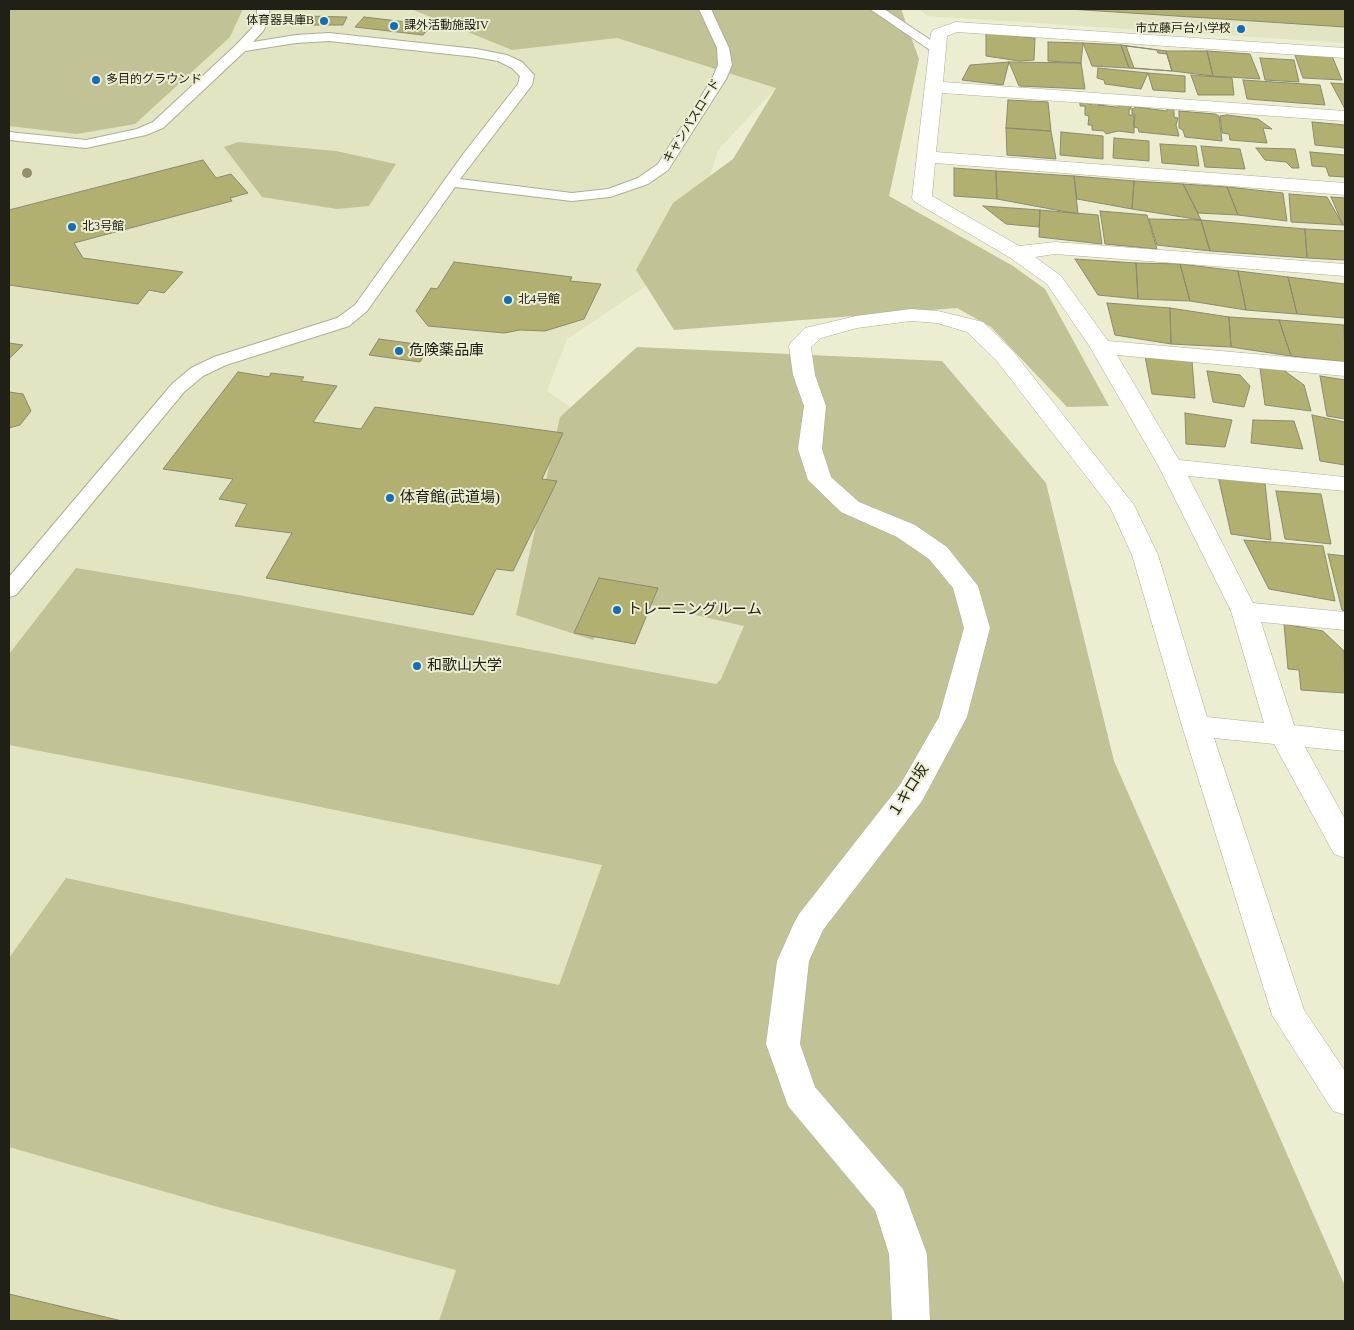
<!DOCTYPE html>
<html>
<head>
<meta charset="utf-8">
<style>
	body { margin:0 }
	#map { position:relative; width:1354px; height:1330px; overflow:hidden; background:#ededd2; font-family:"Times New Roman",serif }
	canvas { display:block }
	.frame { position:absolute; inset:0; border:10px solid #202016; pointer-events:none }
</style>
</head>
<body>
<div id="map">
<canvas width="1354" height="1330"></canvas>
<div class="frame"></div>
</div>
<script>
const g = document.querySelector('canvas').getContext('2d');
g.lineJoin = 'round';
function fill(path, color) { g.fillStyle = color; g.fill(path, 'evenodd'); }
const shape = rows => new Path2D(rows.map(r => 'M' + r).join(''));
function stroke(path, color, width, dash) { g.strokeStyle = color; g.lineWidth = width; g.lineCap = dash ? 'butt' : 'round'; g.setLineDash(dash || []); g.stroke(path); }
function label(font, color, halo, rows, align = 'center') {
  g.font = font + ' "Times New Roman","Noto Sans JP",serif'; g.lineWidth = 4; g.setLineDash([]); g.textBaseline = 'middle'; g.strokeStyle = halo; g.fillStyle = color; for (const [text, x, y, turn = 0] of rows) {
    g.save(); g.translate(x, y); g.rotate((+turn || 0) * Math.PI / 180); g.textAlign = isNaN(turn) ? turn : align; if (halo) g.strokeText(text, 0, 0); g.fillText(text, 0, 0); g.restore();
  }
}
const built = shape([
	[9,9,747,9,776,88,718,150,706,189,674,267,567,339,547,391,594,423,764,572,731,1321,9,1321],
	[919,9,1345,9,1345,43,927,16]
]);
const green = shape([
	[9,9,243,9,230,37,135,124,77,134,9,126],
	[411,9,901,9,919,59,889,196,1013,266,1045,289,1109,406,1067,407,991,327,957,308,674,330,636,270,673,203,733,159,776,88,617,38,512,50],
	[238,142,336,151,396,164,369,206,337,209,262,197,224,147],
	[637,347,942,361,1046,483,1114,761,1345,1286,1345,1321,439,1321,456,1270,218,1207,9,1147,9,958,66,878,559,985,602,865,180,778,9,745,9,654,76,568,244,596,716,684,721,679,744,626,625,599,593,640,516,615,560,417]
]);
const building = shape([
	[1069,9,1345,9,1345,27,1069,9],
	[305,16,347,17,343,25,301,25,305,16],
	[364,17,432,25,423,35,355,27,364,17],
	[986,33,1035,38,1034,60,1019,61,986,56,986,33],
	[1048,42,1083,43,1081,63,1048,61,1048,42],
	[1083,43,1121,45,1129,68,1092,66,1083,43],
	[1121,45,1166,51,1172,71,1129,68,1121,45],
	[1126,46,1157,50,1158,53,1167,54,1172,71,1134,68,1126,46],
	[1166,51,1207,51,1213,76,1172,71,1166,51],
	[1207,51,1250,54,1260,79,1213,76,1207,51],
	[1295,55,1332,56,1342,80,1303,78,1295,55],
	[1260,58,1294,60,1299,82,1265,80,1260,58],
	[1009,62,1081,63,1085,89,1019,86,1009,62],
	[1009,62,1003,85,962,80,970,65,1009,62],
	[1098,68,1148,73,1141,89,1105,84,1104,80,1097,78,1098,68],
	[1148,73,1185,76,1185,92,1153,90,1148,73],
	[1191,75,1232,78,1234,95,1198,95,1191,75],
	[1243,80,1320,85,1325,105,1247,99,1243,80],
	[1331,83,1345,84,1345,109,1331,83],
	[1008,100,1048,102,1051,131,1006,128,1008,100],
	[1091,101,1104,102,1104,105,1098,105,1116,107,1119,107,1119,104,1131,106,1131,109,1129,109,1129,115,1134,115,1134,133,1118,131,1106,134,1104,131,1092,130,1092,125,1088,125,1089,116,1085,115,1085,106,1080,106,1080,103,1085,102,1091,105,1091,101],
	[1136,107,1167,111,1167,108,1174,108,1174,117,1178,118,1176,125,1179,136,1139,132,1138,128,1134,127,1135,114,1132,114,1132,109,1136,107],
	[1179,111,1215,114,1219,116,1222,141,1185,137,1183,130,1179,128,1179,111],
	[1227,115,1258,119,1272,129,1263,128,1267,143,1230,140,1229,134,1222,133,1220,116,1227,115],
	[1312,122,1345,125,1345,148,1315,145,1312,122],
	[1006,128,1051,131,1056,159,1007,155,1006,128],
	[1061,132,1103,136,1103,159,1060,155,1061,132],
	[1114,138,1149,141,1149,161,1113,158,1114,138],
	[1160,144,1196,146,1199,166,1162,163,1160,144],
	[1201,146,1240,149,1245,169,1205,167,1201,146],
	[1256,148,1295,149,1299,168,1292,168,1286,162,1265,160,1256,148],
	[1310,152,1345,155,1345,177,1329,176,1326,167,1312,166,1310,152],
	[203,160,216,178,231,174,248,193,230,198,232,201,74,243,83,258,183,272,164,293,149,290,138,304,9,285,9,210,203,160],
	[954,168,996,171,997,199,954,196,954,168],
	[996,171,1074,176,1078,214,997,199,996,171],
	[1074,176,1134,181,1132,209,1077,199,1074,176],
	[1134,181,1183,184,1201,220,1132,209,1134,181],
	[1183,184,1227,187,1238,215,1198,213,1183,184],
	[1227,187,1283,193,1287,221,1238,215,1227,187],
	[1289,194,1327,197,1343,225,1291,222,1289,194],
	[1331,197,1345,198,1345,225,1343,225,1331,197],
	[983,206,1040,210,1039,227,1006,224,983,206],
	[1040,210,1098,215,1102,244,1039,237,1040,210],
	[1100,211,1147,215,1157,249,1105,244,1100,211],
	[1149,219,1201,220,1210,251,1157,245,1149,219],
	[1201,220,1305,229,1307,258,1210,251,1201,220],
	[1305,229,1345,231,1345,260,1307,258,1305,229],
	[1075,259,1136,263,1138,299,1098,295,1075,259],
	[454,262,572,277,570,281,601,284,584,319,545,331,520,330,504,333,428,326,416,311,431,288,437,289,454,262],
	[1136,263,1180,264,1190,301,1138,299,1136,263],
	[1180,264,1238,271,1246,310,1190,301,1180,264],
	[1238,271,1288,277,1297,314,1246,310,1238,271],
	[1288,277,1345,284,1345,318,1297,314,1288,277],
	[1107,303,1170,308,1171,344,1115,335,1107,303],
	[1170,308,1229,317,1231,347,1171,344,1170,308],
	[1229,317,1279,320,1291,356,1231,347,1229,317],
	[1279,320,1344,325,1345,362,1291,356,1279,320],
	[379,339,430,346,420,362,369,355,379,339],
	[9,343,23,345,9,359,9,343],
	[1145,356,1192,361,1195,398,1152,394,1145,356],
	[1260,368,1282,369,1304,385,1311,411,1265,405,1260,368],
	[1207,371,1240,375,1250,386,1244,407,1213,402,1207,371],
	[238,372,269,377,271,373,304,377,301,381,337,386,313,422,361,429,375,407,563,433,542,479,557,481,513,571,496,569,473,615,266,578,292,533,235,526,247,504,219,499,233,479,163,469,238,372],
	[1320,376,1345,380,1345,419,1327,416,1320,376],
	[9,392,23,394,31,411,20,425,9,428,9,392],
	[1185,413,1232,420,1225,447,1186,444,1185,413],
	[1312,415,1345,422,1345,465,1320,461,1312,415],
	[1253,420,1294,421,1303,449,1251,443,1253,420],
	[1218,476,1265,483,1271,540,1231,534,1218,476],
	[1276,491,1321,494,1331,544,1285,539,1276,491],
	[1244,540,1323,546,1335,601,1269,589,1244,540],
	[1328,554,1345,556,1345,611,1342,610,1328,554],
	[599,578,658,588,635,644,574,633,599,578],
	[1284,624,1323,631,1344,651,1345,693,1301,690,1299,670,1288,669,1284,624],
	[9,1294,122,1321,9,1321,9,1294]
]);
const lane = shape([
	[257,9,269,9,269,20,263,31,253,42,296,35,329,33,476,49,507,55,522,62,534,75,532,85,460,179,572,193,608,189,638,178,658,164,712,79,718,65,717,48,699,9,711,9,729,48,732,65,726,79,668,170,648,184,610,197,572,201,455,187,367,311,349,326,226,365,203,376,184,392,16,595,9,597,9,577,172,384,191,368,214,357,337,318,355,305,464,153,518,84,520,76,512,68,498,61,476,57,329,41,296,43,245,51,163,128,146,135,86,148,9,140,9,132,86,140,137,129,153,122,236,45,253,27,257,20,257,9],
	[870,9,884,9,944,49,943,52,933,52,870,9]
]);
const street = shape([
	[956,22,1345,48,1345,58,957,32,947,36,943,82,1345,111,1345,121,942,93,936,152,1345,183,1345,195,935,163,932,196,1019,246,1055,242,1345,264,1345,276,1055,254,1035,257,1061,276,1108,341,1345,362,1345,376,1117,355,1179,460,1345,477,1345,491,1188,476,1253,603,1345,612,1345,630,1261,622,1294,725,1345,731,1345,751,1305,747,1345,819,1345,858,1334,854,1274,744,1214,738,1304,1010,1345,1071,1345,1115,1333,1111,1272,1015,1182,726,1132,555,1110,507,996,360,967,332,937,323,911,321,857,328,821,338,811,347,815,375,826,406,822,449,831,477,859,502,915,525,947,547,978,586,990,628,967,717,922,801,823,930,809,961,800,1044,815,1087,903,1189,927,1254,930,1321,892,1321,889,1254,875,1210,788,1106,766,1044,777,961,794,923,799,914,900,785,939,717,964,628,953,588,929,559,897,537,841,512,808,480,798,449,804,406,793,375,789,346,792,341,805,328,856,316,911,309,938,311,983,322,1012,350,1134,505,1158,555,1207,717,1264,723,1231,611,1159,467,1090,347,1047,284,1009,257,915,202,912,198,931,33,933,30,956,22]
]);
const trees = [
	[27,173]
];
const markers = [
	[324,21,5,"#126eba"],
	[394,26,5,"#126eba"],
	[1241,29,5,"#126eba"],
	[96,80,5,"#126eba"],
	[72,227,5,"#126eba"],
	[508,300,5,"#126eba"],
	[399,351,5,"#126eba"],
	[390,498,5,"#126eba"],
	[617,610,5,"#126eba"],
	[417,666,5,"#126eba"]
];
const farPoinames = [
	["体育器具庫B",314,21,"right"],
	["課外活動施設IV",404,26],
	["市立藤戸台小学校",1231,29,"right"],
	["多目的グラウンド",106,80],
	["北3号館",82,227],
	["北4号館",518,300]
];
const farStreetnames = [
	["キャンパスロード",692,121,-58]
];
const poiNames = [
	["危険薬品庫",409,351],
	["体育館(武道場)",400,498],
	["トレーニングルーム",627,610],
	["和歌山大学",427,666]
];
const streetNames = [
	["１キロ坂",909,791,-57]
];
fill(built, '#e3e4c1');
fill(green, '#c2c297');
fill(building, '#b1b071');
stroke(building, '#8a8a71', 1);
stroke(lane, '#aeae95', 2);
stroke(street, '#aeae95', 1);
fill(lane, '#fff');
fill(street, '#fff');
g.fillStyle = '#92916a';
for (const [x, y] of trees) { g.beginPath(); g.arc(x, y, 5, 0, 2 * Math.PI); g.fill(); }
for (const [x, y, r, color] of markers) { const dot = new Path2D(); dot.arc(x, y, r, 0, 2 * Math.PI); g.fillStyle = color; g.fill(dot); stroke(dot, '#ededd2', 2); }
label('12px', '#202016', '#ededd2', farPoinames, 'left');
label('12px', '#202016', '#ededd2', farStreetnames);
label('15px', '#202016', '#ededd2', poiNames, 'left');
label('15px', '#202016', '#ededd2', streetNames);
</script>
</body>
</html>
